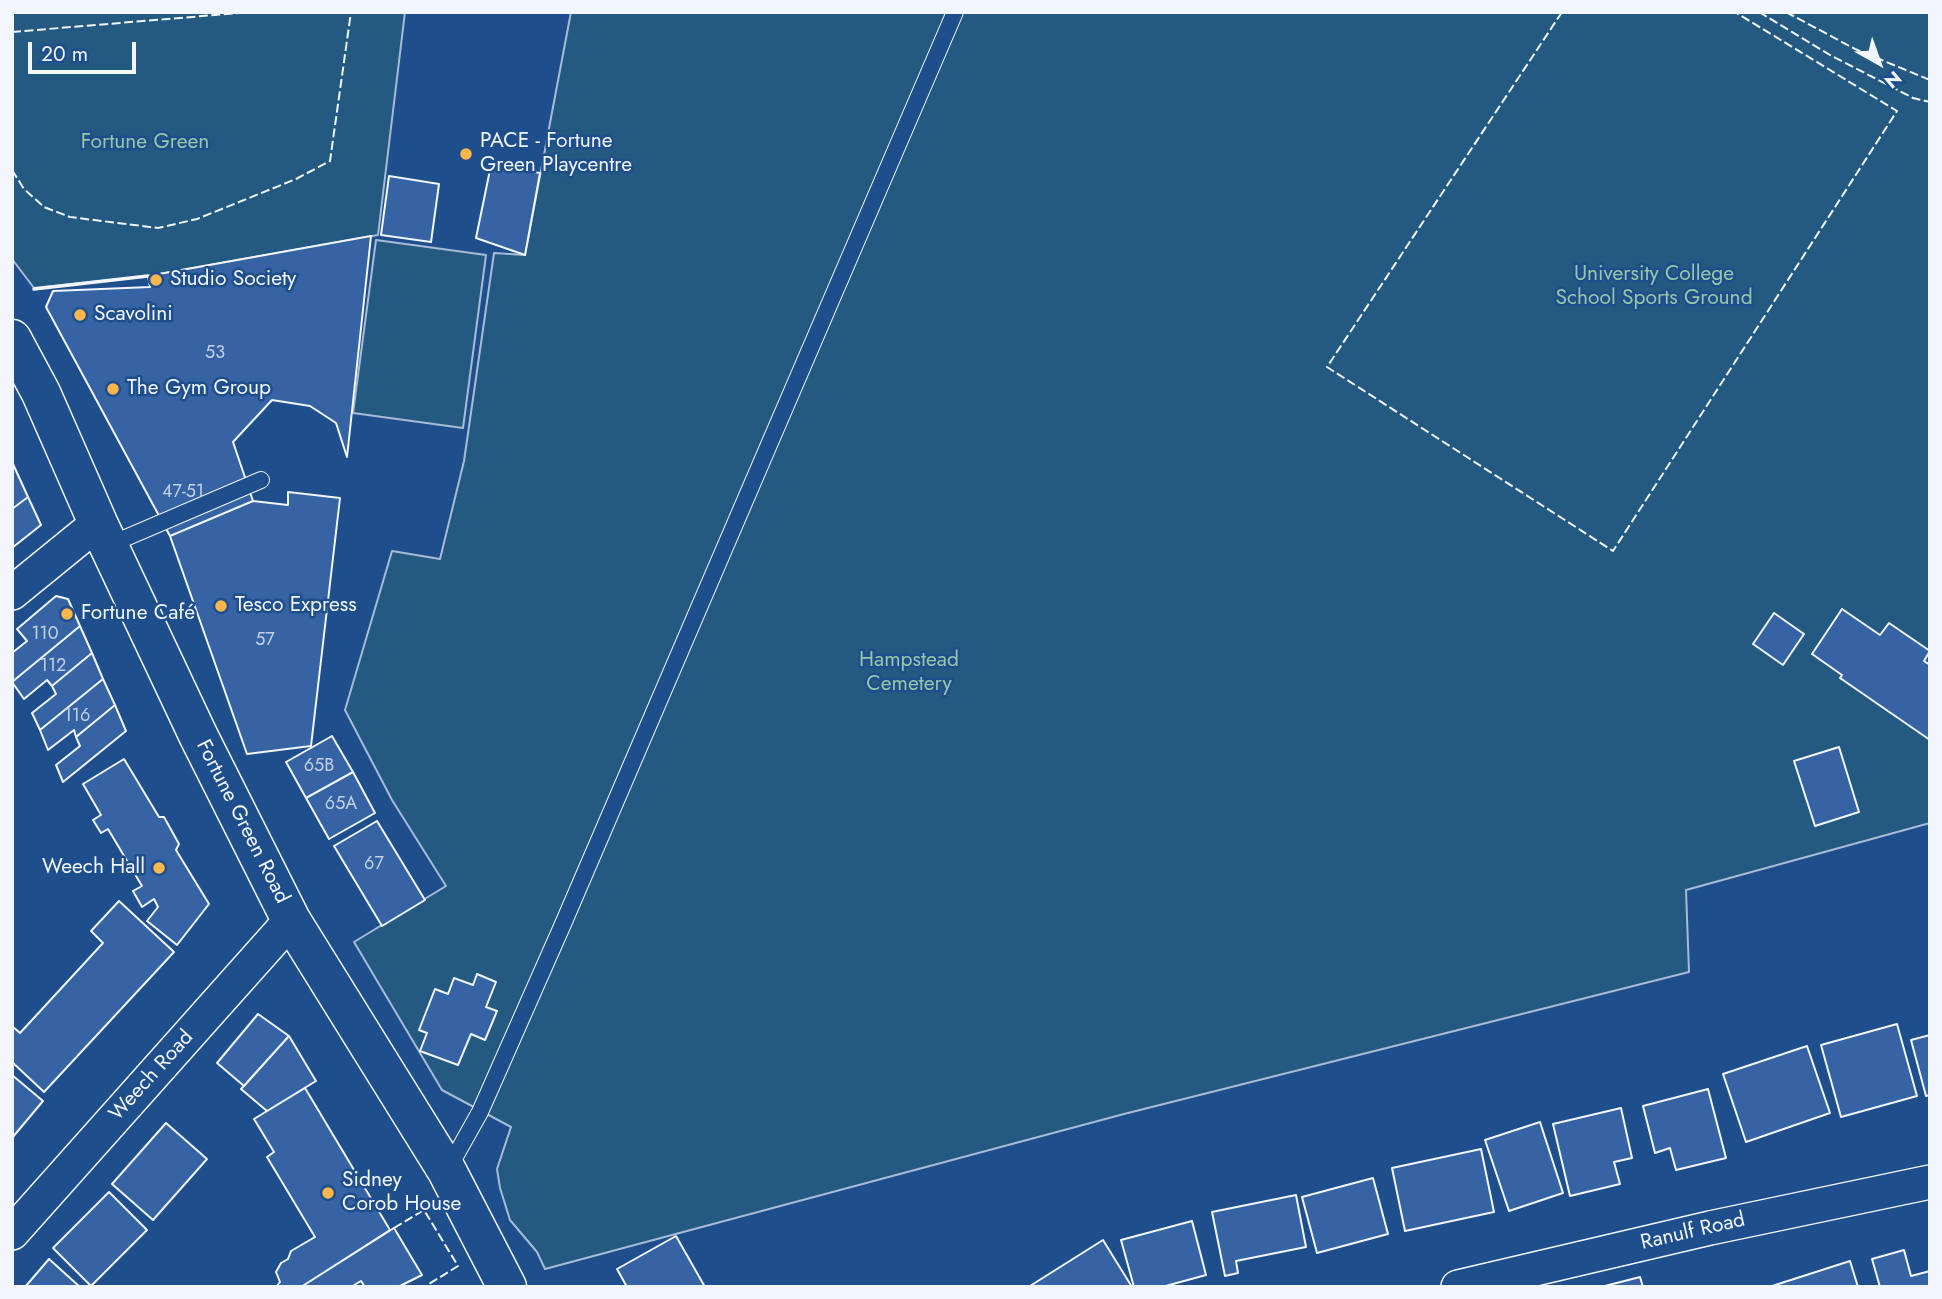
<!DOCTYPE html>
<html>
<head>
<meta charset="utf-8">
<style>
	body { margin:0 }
	#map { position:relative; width:1942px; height:1299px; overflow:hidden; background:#1f4e8c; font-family:Jost,sans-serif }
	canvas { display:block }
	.frame { position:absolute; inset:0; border:14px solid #f2f6ff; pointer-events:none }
	.north { position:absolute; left:1844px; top:28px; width:70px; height:70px; -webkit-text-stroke:5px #1f4e8c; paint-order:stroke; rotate:140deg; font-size:19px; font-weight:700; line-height:28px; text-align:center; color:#f2f6ff }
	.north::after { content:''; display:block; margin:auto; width:24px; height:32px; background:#f2f6ff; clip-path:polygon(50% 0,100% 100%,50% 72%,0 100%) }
	.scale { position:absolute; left:28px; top:42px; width:108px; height:32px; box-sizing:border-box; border:4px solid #f2f6ff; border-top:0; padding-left:9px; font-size:21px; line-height:24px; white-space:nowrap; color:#f2f6ff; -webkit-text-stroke:5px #1f4e8c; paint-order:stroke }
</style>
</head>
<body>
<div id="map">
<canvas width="1942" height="1299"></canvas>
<div class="frame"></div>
<div class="north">N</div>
<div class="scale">20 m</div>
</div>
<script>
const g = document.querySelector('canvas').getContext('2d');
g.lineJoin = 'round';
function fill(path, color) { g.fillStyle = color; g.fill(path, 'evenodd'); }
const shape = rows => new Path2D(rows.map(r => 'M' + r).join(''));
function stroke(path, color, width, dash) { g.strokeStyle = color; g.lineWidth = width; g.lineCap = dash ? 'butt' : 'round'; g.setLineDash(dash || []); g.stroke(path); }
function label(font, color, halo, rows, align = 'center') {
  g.font = font + ' Jost,sans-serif'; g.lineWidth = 5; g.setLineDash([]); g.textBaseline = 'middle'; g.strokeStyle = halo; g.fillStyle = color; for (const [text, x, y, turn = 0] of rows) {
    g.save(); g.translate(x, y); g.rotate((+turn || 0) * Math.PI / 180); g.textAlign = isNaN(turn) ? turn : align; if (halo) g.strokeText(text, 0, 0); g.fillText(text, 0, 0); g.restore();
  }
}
const green = shape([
	[12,12,405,12,378,235,148,276,34,288,12,259,12,12],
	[571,12,1930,12,1930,823,1686,890,1689,972,1124,1114,545,1269,537,1252,510,1220,500,1188,497,1169,511,1127,442,1090,354,942,446,886,392,800,345,710,392,551,440,559,464,461,494,253,525,255,571,12],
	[376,240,486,255,463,428,353,413,376,240]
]);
const building = shape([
	[491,165,540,173,525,255,476,238,491,165],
	[389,176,439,184,431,242,381,235,389,176],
	[371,236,347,457,336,423,310,406,272,400,233,442,253,501,170,536,46,307,53,291,150,287,148,276,371,236],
	[13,464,28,497,12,509,12,465,13,464],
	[288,492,340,498,311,746,247,754,170,536,253,501,288,505,288,492],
	[28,497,41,525,12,548,12,509,28,497],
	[56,596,68,599,80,626,12,682,12,653,27,641,17,629,56,596],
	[1842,609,1880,635,1889,623,1930,651,1924,661,1930,665,1930,740,1840,678,1842,675,1812,654,1842,609],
	[1774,613,1804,634,1783,665,1753,644,1774,613],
	[80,626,92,653,52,686,47,680,24,699,12,682,80,626],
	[92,653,103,679,40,730,32,713,56,694,52,686,92,653],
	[103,679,115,705,76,737,74,730,48,750,40,730,103,679],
	[115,705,126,731,63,782,56,765,80,746,76,737,115,705],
	[332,736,353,772,306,798,286,762,332,736],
	[1839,747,1859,812,1815,826,1794,761,1839,747],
	[124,759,159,817,164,817,179,844,176,850,209,904,177,945,147,921,158,907,154,899,142,907,133,891,142,886,108,829,101,833,93,820,101,815,83,784,124,759],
	[353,772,375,813,329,839,306,798,353,772],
	[377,821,425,900,382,926,334,846,377,821],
	[119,901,174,952,44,1092,12,1062,12,1026,20,1033,103,943,91,931,119,901],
	[477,974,496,982,486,1007,497,1011,485,1040,471,1034,458,1065,420,1051,427,1033,419,1030,435,989,448,994,454,978,473,985,477,974],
	[258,1014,289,1036,244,1086,217,1063,258,1014],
	[1897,1024,1917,1096,1841,1117,1821,1045,1897,1024],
	[1930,1035,1930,1095,1926,1096,1911,1040,1930,1035],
	[289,1036,316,1081,267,1111,241,1089,289,1036],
	[1807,1046,1830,1113,1746,1142,1723,1074,1807,1046],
	[12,1075,43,1101,12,1138,12,1075],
	[305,1088,390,1230,301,1287,276,1287,280,1282,276,1272,281,1263,288,1259,291,1251,315,1237,267,1157,274,1152,254,1119,305,1088],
	[1708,1089,1726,1158,1676,1170,1670,1148,1655,1153,1643,1106,1708,1089],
	[1621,1108,1632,1158,1614,1162,1620,1184,1570,1196,1553,1124,1621,1108],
	[1540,1122,1563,1193,1509,1211,1485,1140,1540,1122],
	[166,1123,207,1159,153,1220,112,1184,166,1123],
	[1481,1149,1494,1212,1405,1231,1392,1168,1481,1149],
	[1373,1178,1388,1234,1317,1253,1302,1197,1373,1178],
	[109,1192,147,1230,91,1286,53,1248,109,1192],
	[1296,1195,1306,1247,1236,1261,1238,1273,1225,1276,1212,1212,1296,1195],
	[1192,1221,1206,1275,1162,1287,1134,1287,1121,1240,1192,1221],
	[394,1228,422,1275,398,1287,365,1287,361,1281,351,1287,301,1287,394,1228],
	[676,1236,705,1287,627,1287,617,1269,676,1236],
	[1103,1240,1132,1287,1030,1287,1030,1286,1103,1240],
	[1904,1250,1911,1276,1930,1271,1930,1287,1880,1287,1872,1259,1904,1250],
	[49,1259,80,1287,25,1287,49,1259],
	[1850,1261,1858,1287,1769,1287,1850,1261],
	[1640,1277,1643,1287,1601,1287,1640,1277]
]);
const lane = shape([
	[109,545,261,480],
	[448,1169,480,1112,563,924,955,12]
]);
const street = shape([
	[12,593,98,523],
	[12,1233,291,920],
	[1458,1287,1710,1228,1930,1182]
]);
const secondary = shape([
	[12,339,41,393,98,523,198,735,291,920,447,1171,507,1287]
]);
const fence = shape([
	[1562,12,1327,367,1613,551,1897,111,1735,12],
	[1759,12,1830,55,1913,98,1930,102],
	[1786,12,1855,49,1930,80],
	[12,32,251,12],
	[12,170,24,189,44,207,70,217,158,228,197,219,296,179,330,161,351,12],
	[394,1228,424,1210,458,1266,429,1284]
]);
const wall = shape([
	[34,289,148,276]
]);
const markers = [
	[466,154,7,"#ffb74d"],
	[156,280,7,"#ffb74d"],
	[80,315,7,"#ffb74d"],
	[113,389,7,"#ffb74d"],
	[221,606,7,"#ffb74d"],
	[67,614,7,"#ffb74d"],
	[159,868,7,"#ffb74d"],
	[328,1193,7,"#ffb74d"]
];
const numberNames = [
	["53",215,354],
	["47-51",183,493],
	["110",45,635],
	["57",265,641],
	["112",53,667],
	["116",77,717],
	["65B",319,767],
	["65A",341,805],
	["67",374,865]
];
const poiNames = [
	["PACE - Fortune",480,142],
	["Green Playcentre",480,166],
	["Studio Society",170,280],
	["Scavolini",94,315],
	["The Gym Group",127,389],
	["Tesco Express",235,606],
	["Fortune Café",81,614],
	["Weech Hall",145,868,"right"],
	["Sidney",342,1181],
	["Corob House",342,1205]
];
const parkNames = [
	["Fortune Green",145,143],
	["University College",1654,275],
	["School Sports Ground",1654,299],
	["Hampstead",909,661],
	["Cemetery",909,685]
];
const streetNames = [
	["Fortune Green Road",242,822,63],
	["Weech Road",152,1076,-48],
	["Ranulf Road",1693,1232,-13]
];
fill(green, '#245a82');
stroke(green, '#a8bbd7', 2);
fill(building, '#3563a3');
stroke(building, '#f2f6ff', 2);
stroke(lane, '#f2f6ff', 18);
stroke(street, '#f2f6ff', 36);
stroke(secondary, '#f2f6ff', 41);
stroke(lane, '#1f4e8c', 16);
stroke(street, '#1f4e8c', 33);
stroke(secondary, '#1f4e8c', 38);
stroke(fence, '#f2f6ff', 2, [9, 3.5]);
stroke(wall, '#f2f6ff', 3.5);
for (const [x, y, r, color] of markers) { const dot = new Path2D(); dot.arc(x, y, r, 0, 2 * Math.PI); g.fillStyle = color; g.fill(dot); stroke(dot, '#1f4e8c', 2.5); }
label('18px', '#c3d1e8', null, numberNames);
label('21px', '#f2f6ff', '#1f4e8c', poiNames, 'left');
label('21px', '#97c8a6', '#1f4e8c', parkNames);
label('21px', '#f2f6ff', '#1f4e8c', streetNames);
</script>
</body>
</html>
